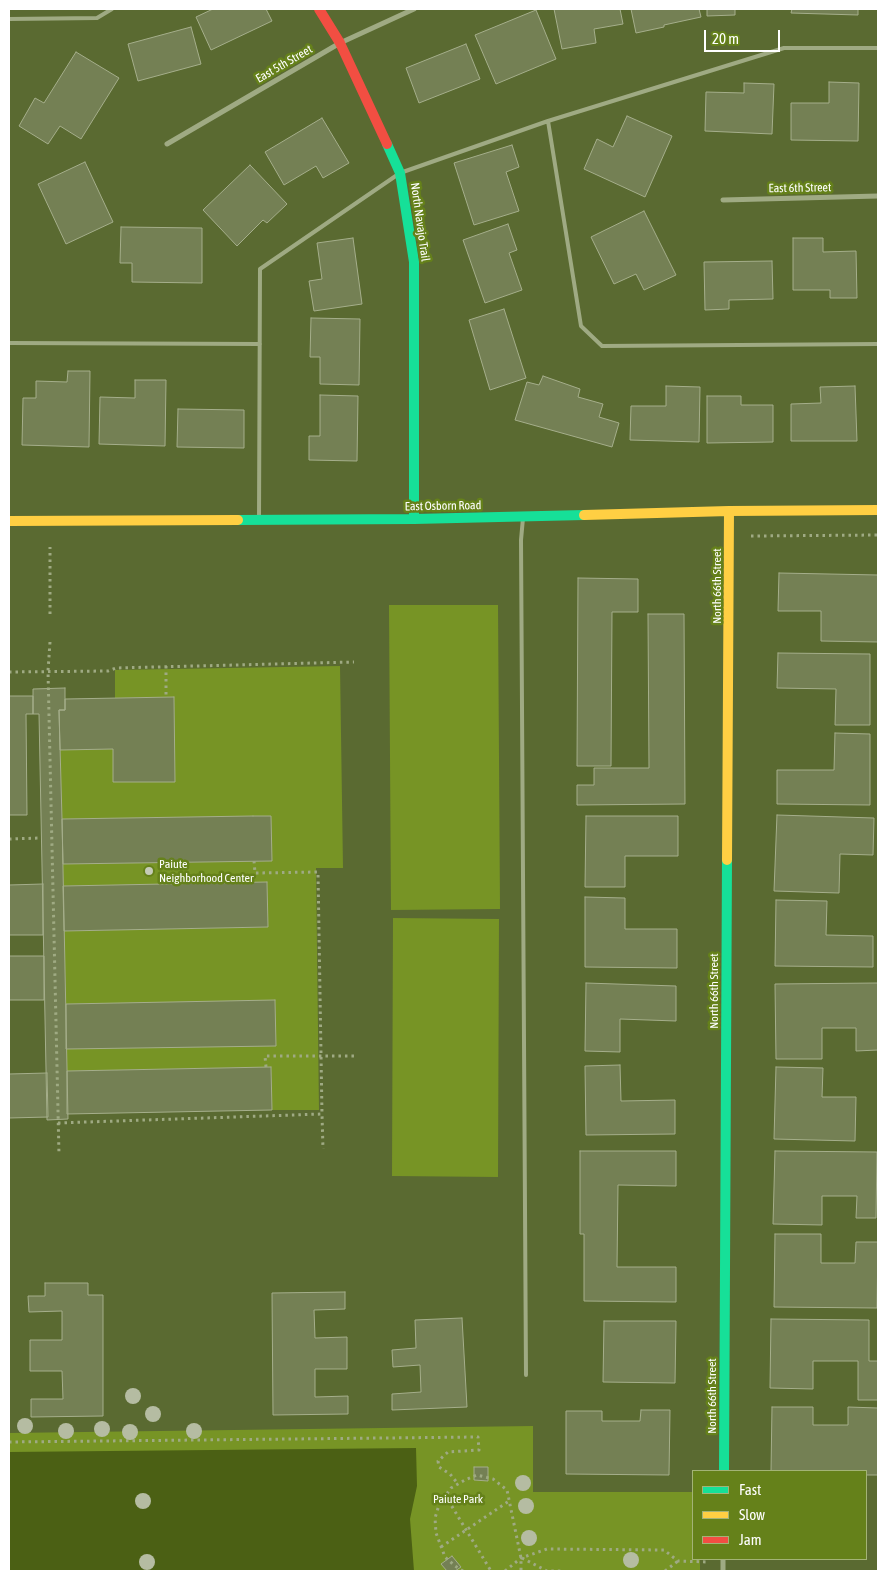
<!DOCTYPE html>
<html>
<head>
<meta charset="utf-8">
<style>
	body { margin:0 }
	#map { position:relative; width:887px; height:1580px; overflow:hidden; background:#5a6a31; font-family:"Asap Condensed",sans-serif }
	canvas { display:block }
	.frame { position:absolute; inset:0; border:10px solid #fff; pointer-events:none }
	.legend { position:absolute; left:692px; top:1470px; width:175px; height:90px; box-sizing:border-box; background:#65811a; border:1px solid #a3b376; margin:0; padding:6px 9px; list-style:none; font-size:15px; color:#fff }
	.legend li { display:flex; align-items:center; gap:10px; height:25px }
	.legend b { width:25px; border:1px solid #a3b376 }
	.scale { position:absolute; left:704px; top:30px; width:76px; height:22px; box-sizing:border-box; border:2px solid #fff; border-top:0; padding-left:6px; font-size:15px; line-height:18px; white-space:nowrap; color:#fff; -webkit-text-stroke:4px #65811a; paint-order:stroke }
</style>
</head>
<body>
<div id="map">
<canvas width="887" height="1580"></canvas>
<div class="frame"></div>
<ul class="legend">
<li><b style="height:6px;background:#16e098"></b>Fast</li>
<li><b style="height:6px;background:#ffcf43"></b>Slow</li>
<li><b style="height:6px;background:#f24e42"></b>Jam</li>
</ul>
<div class="scale">20 m</div>
</div>
<script>
const g = document.querySelector('canvas').getContext('2d');
g.lineJoin = 'round';
function fill(path, color) { g.fillStyle = color; g.fill(path, 'evenodd'); }
const shape = rows => new Path2D(rows.map(r => 'M' + r).join(''));
function stroke(path, color, width, dash) { g.strokeStyle = color; g.lineWidth = width; g.lineCap = dash ? 'butt' : 'round'; g.setLineDash(dash || []); g.stroke(path); }
function label(font, color, halo, rows, align = 'center') {
  g.font = font + ' "Asap Condensed",sans-serif'; g.lineWidth = 5; g.setLineDash([]); g.textBaseline = 'middle'; g.strokeStyle = halo; g.fillStyle = color; for (const [text, x, y, turn = 0] of rows) {
    g.save(); g.translate(x, y); g.rotate((+turn || 0) * Math.PI / 180); g.textAlign = isNaN(turn) ? turn : align; if (halo) g.strokeText(text, 0, 0); g.fillText(text, 0, 0); g.restore();
  }
}
const green = shape([
	[389,605,498,605,500,909,391,910],
	[340,666,343,868,316,868,319,1110,272,1110,271,1067,67,1071,66,1049,276,1045,275,1001,66,1004,64,931,268,927,267,883,63,886,63,864,271,861,271,816,62,819,60,750,113,749,113,782,175,782,174,697,115,698,115,670],
	[393,918,499,919,498,1177,392,1176],
	[533,1426,533,1492,693,1492,693,1559,700,1559,700,1571,9,1571,9,1433]
]);
const water = shape([
	[416,1448,417,1486,410,1519,414,1571,9,1571,9,1452]
]);
const building = shape([
	[213,9,266,9,272,21,211,50,196,17,213,9],
	[554,9,620,9,623,24,594,29,596,43,562,49,554,9],
	[631,9,699,9,701,17,664,25,664,27,636,33,631,9],
	[707,9,735,9,735,15,707,16,707,9],
	[792,9,858,9,858,15,791,13,792,9],
	[536,10,556,59,496,84,475,35,536,10],
	[191,27,201,64,138,81,128,44,191,27],
	[466,44,480,79,419,103,406,68,466,44],
	[76,52,119,78,81,139,60,126,48,144,19,126,35,98,44,103,76,52],
	[829,82,859,83,858,141,791,140,791,103,829,103,829,82],
	[744,83,774,84,772,134,705,131,706,92,744,93,744,83],
	[627,116,672,136,645,197,584,169,597,139,613,147,627,116],
	[322,118,349,163,323,178,316,166,284,185,265,152,322,118],
	[512,145,519,167,506,172,519,211,474,225,454,163,512,145],
	[85,162,113,222,66,244,38,184,85,162],
	[250,165,287,204,267,223,263,220,237,246,203,210,250,165],
	[644,211,676,275,644,290,636,274,614,284,591,237,644,211],
	[508,224,517,250,509,253,522,290,485,303,463,240,508,224],
	[121,227,202,228,202,283,132,282,132,263,120,263,121,227],
	[353,238,362,304,314,311,309,281,322,279,317,243,353,238],
	[793,238,823,238,823,252,856,251,857,298,830,298,830,290,793,290,793,238],
	[772,261,773,299,729,300,729,309,705,310,704,262,772,261],
	[504,309,526,378,490,390,469,320,504,309],
	[311,318,360,319,359,385,320,384,320,357,310,357,311,318],
	[68,371,90,371,89,447,22,445,23,398,36,398,36,381,67,382,68,371],
	[543,376,580,389,578,397,603,404,599,417,619,423,612,447,515,420,527,382,539,385,543,376],
	[135,380,166,380,165,446,99,444,100,397,135,398,135,380],
	[666,386,700,387,699,442,630,440,631,406,666,406,666,386],
	[855,386,857,441,791,441,791,404,821,403,820,387,855,386],
	[320,395,358,396,357,461,309,460,309,436,320,436,320,395],
	[707,396,741,396,741,405,773,405,773,442,707,443,707,396],
	[178,409,244,410,244,448,177,447,178,409],
	[779,573,878,575,878,642,821,641,821,611,778,611,779,573],
	[578,578,638,579,638,612,612,612,611,766,577,766,578,578],
	[648,614,684,614,685,804,577,805,577,785,594,785,594,768,649,768,648,614],
	[778,653,870,654,870,725,835,725,836,689,777,688,778,653],
	[65,688,65,710,59,710,62,819,68,1119,47,1120,39,714,33,714,33,689,65,688],
	[9,696,33,696,33,714,26,714,27,815,9,815,9,696],
	[174,697,175,782,113,782,113,749,60,750,59,710,65,710,65,699,174,697],
	[835,733,870,734,870,805,777,804,777,770,834,770,835,733],
	[777,815,874,818,873,855,840,854,839,893,774,891,777,815],
	[253,816,271,816,272,861,63,864,62,819,253,816],
	[586,816,678,816,678,856,625,856,625,887,585,887,586,816],
	[267,882,268,927,64,931,63,886,267,882],
	[43,884,43,935,9,935,9,885,43,884],
	[585,897,625,898,625,929,677,929,677,968,585,967,585,897],
	[776,900,827,901,826,935,873,936,873,967,775,966,776,900],
	[9,956,44,956,44,1000,9,1000,9,956],
	[586,983,676,986,676,1021,620,1019,620,1052,585,1051,586,983],
	[878,983,878,1050,856,1051,856,1028,822,1028,822,1059,776,1059,775,984,878,983],
	[275,1000,276,1046,66,1049,66,1004,275,1000],
	[620,1065,621,1101,675,1100,675,1134,586,1135,585,1066,620,1065],
	[271,1067,272,1110,67,1114,67,1071,271,1067],
	[776,1067,823,1068,822,1097,856,1097,855,1141,774,1139,776,1067],
	[47,1073,48,1117,9,1118,9,1074,47,1073],
	[580,1151,676,1151,676,1186,618,1185,617,1267,676,1267,676,1302,584,1301,584,1234,580,1234,580,1151],
	[775,1151,877,1152,876,1218,856,1218,857,1196,822,1196,822,1225,773,1224,775,1151],
	[775,1234,821,1234,821,1263,855,1263,856,1242,878,1242,877,1308,774,1307,775,1234],
	[45,1283,88,1283,88,1295,103,1295,103,1416,31,1417,31,1399,63,1399,62,1371,30,1371,30,1340,62,1340,62,1311,29,1312,28,1296,45,1296,45,1283],
	[345,1292,345,1309,314,1310,315,1338,347,1337,347,1369,315,1369,315,1397,348,1396,348,1414,273,1415,272,1293,345,1292],
	[462,1318,467,1407,392,1410,392,1394,421,1392,420,1365,393,1367,392,1350,416,1348,415,1320,462,1318],
	[771,1319,869,1320,869,1361,878,1361,878,1400,858,1400,858,1361,813,1361,813,1389,770,1388,771,1319],
	[604,1321,676,1321,675,1383,603,1382,604,1321],
	[772,1407,813,1407,813,1425,848,1425,848,1407,878,1408,878,1475,866,1475,866,1471,771,1471,772,1407],
	[641,1410,670,1410,669,1475,566,1474,566,1411,602,1411,602,1421,640,1421,641,1410],
	[474,1467,488,1467,488,1481,474,1480,474,1467],
	[452,1556,461,1567,455,1571,447,1571,441,1564,452,1556]
]);
const path = shape([
	[751,536,878,535],
	[50,614,50,547],
	[50,642,48,671,59,1155],
	[166,666,166,697],
	[9,672,108,671,116,668,354,662],
	[9,839,41,838],
	[254,861,255,873,318,872,322,1114],
	[266,1067,265,1056,357,1056],
	[58,1123,322,1114,323,1149],
	[9,1442,478,1437,479,1450,448,1452,438,1461,439,1467,450,1474,458,1484],
	[445,1495,491,1571],
	[441,1547,509,1501],
	[522,1558,547,1571,562,1571],
	[463,1571,455,1566,445,1557,436,1533,435,1518,439,1505,451,1488,465,1480,477,1475,493,1479,507,1490,521,1558,521,1571],
	[505,1571,521,1558,547,1549,664,1550,678,1561,709,1562],
	[665,1571,678,1561]
]);
const lane = shape([
	[9,19,97,18,112,9],
	[548,121,581,326,602,346,878,344],
	[9,343,260,344],
	[259,518,260,269,400,173,548,121,784,48,878,48],
	[523,518,521,540,526,1375]
]);
const street = shape([
	[167,144,340,43,414,9],
	[723,200,878,196],
	[723,1571,723,1559]
]);
const fast = shape([
	[387,144,400,173,414,262,414,519],
	[238,520,414,519,584,515],
	[724,1471,727,860]
]);
const slow = shape([
	[584,515,729,511,878,510],
	[9,521,238,520],
	[727,860,729,511]
]);
const jam = shape([
	[319,9,340,43,387,144]
]);
const trees = [
	[133,1396],
	[153,1414],
	[25,1426],
	[102,1429],
	[66,1431],
	[194,1431],
	[130,1432],
	[523,1483],
	[143,1501],
	[526,1506],
	[529,1538],
	[631,1560],
	[147,1562]
];
const markers = [
	[149,871,5,"#c5cbb7"]
];
const streetNames = [
	["East 5th Street",284,64,-30],
	["East 6th Street",800,188,-1],
	["North Navajo Trail",420,222,82],
	["East Osborn Road",443,506,-1],
	["North 66th Street",717,586,-90],
	["North 66th Street",714,991,-90],
	["North 66th Street",712,1396,-90]
];
const poiNames = [
	["Paiute",159,864],
	["Neighborhood Center",159,878]
];
const parkNames = [
	["Paiute Park",458,1499]
];
fill(green, '#779425');
fill(water, '#4b6014');
fill(building, '#748054');
stroke(building, '#a5ae8b', 1);
stroke(path, '#9faa83', 3, [2.5, 4]);
stroke(lane, '#9faa83', 4);
stroke(street, '#9faa83', 5);
stroke(fast, '#16e098', 10);
stroke(slow, '#ffcf43', 10);
stroke(jam, '#f24e42', 10);
g.fillStyle = '#b5bca2';
for (const [x, y] of trees) { g.beginPath(); g.arc(x, y, 8, 0, 2 * Math.PI); g.fill(); }
for (const [x, y, r, color] of markers) { const dot = new Path2D(); dot.arc(x, y, r, 0, 2 * Math.PI); g.fillStyle = color; g.fill(dot); stroke(dot, '#65811a', 2); }
label('12px', '#fff', '#65811a', streetNames);
label('12px', '#fff', '#65811a', poiNames, 'left');
label('12px', '#fff', '#65811a', parkNames);
</script>
</body>
</html>
